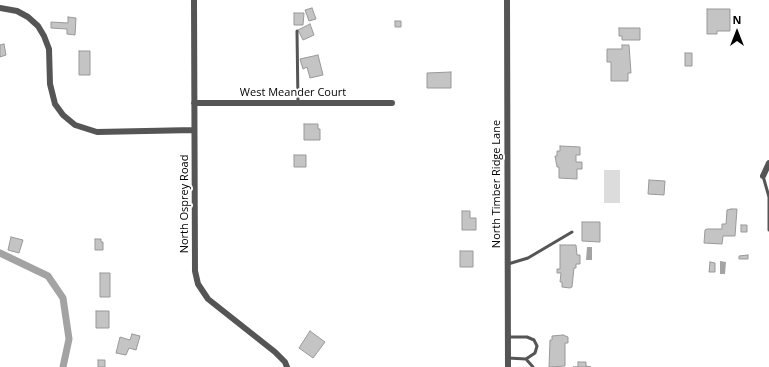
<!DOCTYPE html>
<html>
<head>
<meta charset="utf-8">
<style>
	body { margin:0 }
	#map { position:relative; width:769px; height:367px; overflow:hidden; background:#fff; font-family:"Open Sans",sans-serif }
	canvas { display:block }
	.north { position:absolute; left:717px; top:12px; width:40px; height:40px; -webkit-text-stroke:3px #fff; paint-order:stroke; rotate:0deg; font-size:11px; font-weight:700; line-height:16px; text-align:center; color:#000 }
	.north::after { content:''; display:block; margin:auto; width:14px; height:18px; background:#000; clip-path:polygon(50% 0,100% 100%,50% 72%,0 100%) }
</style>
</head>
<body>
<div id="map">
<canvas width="769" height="367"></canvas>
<div class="north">N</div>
</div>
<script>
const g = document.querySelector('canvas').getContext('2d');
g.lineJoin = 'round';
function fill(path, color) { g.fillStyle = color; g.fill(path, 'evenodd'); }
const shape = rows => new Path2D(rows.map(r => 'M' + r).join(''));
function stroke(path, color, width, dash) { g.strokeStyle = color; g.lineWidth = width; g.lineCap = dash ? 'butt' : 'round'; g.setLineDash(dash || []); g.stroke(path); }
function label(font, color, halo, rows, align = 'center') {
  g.font = font + ' "Open Sans",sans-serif'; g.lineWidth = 4; g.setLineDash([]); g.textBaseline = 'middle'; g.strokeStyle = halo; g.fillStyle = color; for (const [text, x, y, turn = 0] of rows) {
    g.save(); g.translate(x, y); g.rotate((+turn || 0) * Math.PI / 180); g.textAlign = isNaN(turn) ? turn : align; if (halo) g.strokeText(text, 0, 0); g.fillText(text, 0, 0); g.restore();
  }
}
const green = shape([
	[604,170,620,170,620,203,604,203]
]);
const water = shape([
	[587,247,592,247,592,260,586,260],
	[720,261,726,262,725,274,720,274]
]);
const canal = shape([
	[0,253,48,276,63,298,69,339,63,367]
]);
const building = shape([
	[312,8,316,19,309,21,305,10,312,8],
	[707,9,730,9,730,31,717,31,717,34,707,34,707,9],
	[294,13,304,13,303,25,294,25,294,13],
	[68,17,76,18,75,35,67,34,67,29,51,28,51,22,68,23,68,17],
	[395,21,401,21,401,27,395,27,395,21],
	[310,24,314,35,303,40,298,30,310,24],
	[619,28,640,28,640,40,622,40,622,36,619,36,619,28],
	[4,44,6,55,0,57,0,45,4,44],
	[622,45,629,45,631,73,628,73,628,81,611,81,611,62,607,62,607,49,622,49,622,45],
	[79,51,90,51,90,75,79,75,79,51],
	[685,53,692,53,692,66,685,66,685,53],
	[318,55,323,75,310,78,307,67,303,69,300,59,318,55],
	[451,72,451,88,427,88,427,73,451,72],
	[304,124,318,124,318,129,320,129,320,140,304,140,304,124],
	[560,146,580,147,580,155,576,155,576,162,582,162,582,169,577,169,577,179,559,178,559,167,557,167,555,156,557,156,557,151,560,151,560,146],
	[294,155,306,155,306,167,294,167,294,155],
	[649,180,665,181,664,195,648,194,649,180],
	[731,209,737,209,735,236,723,236,722,244,704,243,705,230,707,229,722,229,722,224,726,224,727,210,731,209],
	[462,211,470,211,470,218,476,218,476,230,462,230,462,211],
	[582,222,600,222,600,242,582,241,582,222],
	[741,225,747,225,747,232,741,232,741,225],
	[11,237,23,240,19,253,8,250,11,237],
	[95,239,101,239,101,242,103,242,103,250,95,250,95,239],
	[560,245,576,245,577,255,580,255,580,264,576,264,576,268,574,268,572,287,570,288,562,287,562,282,560,282,561,273,557,273,557,269,560,269,560,245],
	[460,251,473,251,473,267,460,267,460,251],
	[748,255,748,259,739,259,739,256,748,255],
	[710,262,715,263,715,272,709,272,710,262],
	[100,273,110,273,110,297,100,297,100,273],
	[96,311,109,311,109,328,96,328,96,311],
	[310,331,325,342,313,358,299,348,310,331],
	[132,334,140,336,136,350,129,348,126,355,116,353,120,337,130,340,132,334],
	[563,335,568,337,568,343,565,343,565,366,549,367,550,340,552,340,552,336,563,335],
	[98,360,105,360,105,367,98,367,98,360],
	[578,362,586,362,586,366,591,367,573,367,578,367,578,362]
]);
const service = shape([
	[297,31,298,103],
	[763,176,769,197,769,230],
	[508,264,528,258,572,232],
	[508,337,527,337,534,340,537,346,535,353,526,359],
	[508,358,526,359,533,367]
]);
const minor = shape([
	[194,0,195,271,198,284,208,299,275,352,285,362,287,367],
	[507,0,508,367],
	[0,8,17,11,28,17,38,26,44,36,49,49,50,84,55,104,63,115,75,125,97,132,194,130],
	[194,103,392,103],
	[763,176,769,163]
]);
const streetNames = [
	["West Meander Court",293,93],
	["North Timber Ridge Lane",497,184,-90],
	["North Osprey Road",185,204,-90]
];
fill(green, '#dcdcdc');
fill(water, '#a3a3a3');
stroke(canal, '#a3a3a3', 7);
fill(building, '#c4c4c4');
stroke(building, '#999', 1);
stroke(service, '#555', 3);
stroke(minor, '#555', 6);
label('11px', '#000', '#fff', streetNames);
</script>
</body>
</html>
